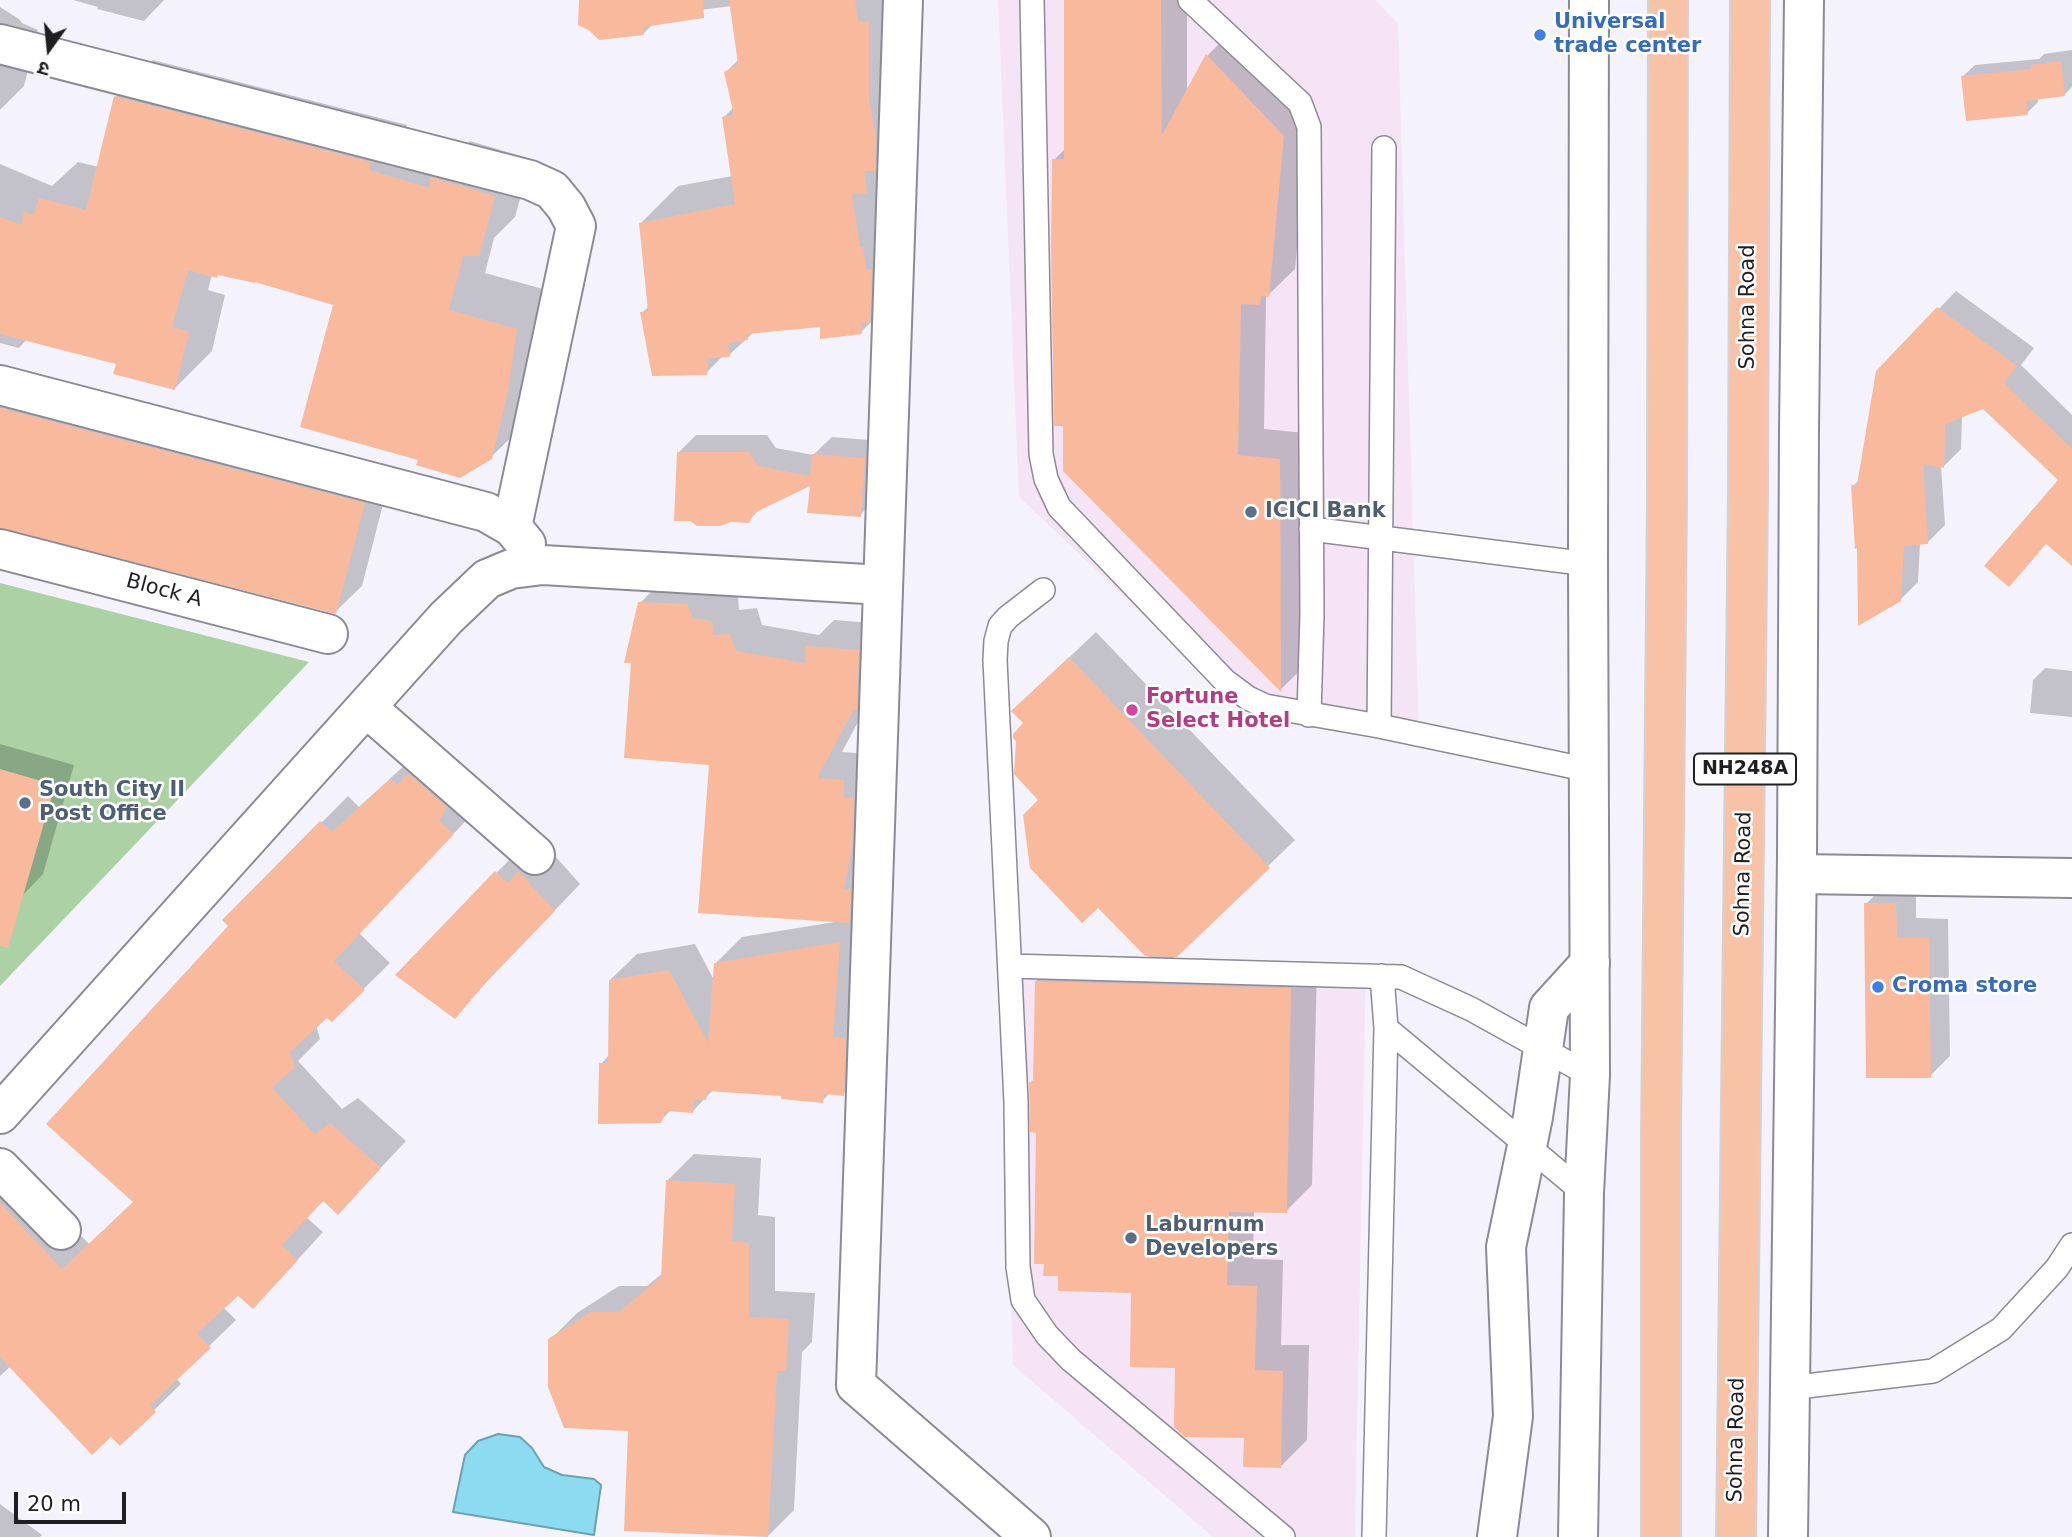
<!DOCTYPE html>
<html>
<head>
<meta charset="utf-8">
<style>
	body { margin:0 }
	#map { position:relative; width:2072px; height:1537px; overflow:hidden; background:#f4f3fd; font-family:"DejaVu Sans","Noto Sans Devanagari",sans-serif }
	canvas { display:block }
	.north { position:absolute; left:14px; top:14px; width:70px; height:70px; -webkit-text-stroke:5px #fff; paint-order:stroke; rotate:195deg; font-size:19px; font-weight:700; line-height:28px; text-align:center; color:#1e1e23 }
	.north::after { content:''; display:block; margin:auto; width:24px; height:32px; background:#1e1e23; clip-path:polygon(50% 0,100% 100%,50% 72%,0 100%) }
	.scale { position:absolute; left:14px; top:1492px; width:112px; height:32px; box-sizing:border-box; border:4px solid #1e1e23; border-top:0; padding-left:9px; font-size:21px; line-height:24px; white-space:nowrap; color:#1e1e23; -webkit-text-stroke:5px #fff; paint-order:stroke }
</style>
</head>
<body>
<div id="map">
<canvas width="2072" height="1537"></canvas>
<div class="north">उ</div>
<div class="scale">20 m</div>
</div>
<script>
const g = document.querySelector('canvas').getContext('2d');
g.lineJoin = 'round';
function fill(path, color) { g.fillStyle = color; g.fill(path, 'evenodd'); }
const shape = rows => new Path2D(rows.map(r => 'M' + r).join(''));
function stroke(path, color, width, dash) { g.strokeStyle = color; g.lineWidth = width; g.lineCap = dash ? 'butt' : 'round'; g.setLineDash(dash || []); g.stroke(path); }
function label(font, color, halo, rows, align = 'center') {
  g.font = font + ' "DejaVu Sans",sans-serif'; g.lineWidth = 5; g.setLineDash([]); g.textBaseline = 'middle'; g.strokeStyle = halo; g.fillStyle = color; for (const [text, x, y, turn = 0] of rows) {
    g.save(); g.translate(x, y); g.rotate((+turn || 0) * Math.PI / 180); g.textAlign = isNaN(turn) ? turn : align; if (halo) g.strokeText(text, 0, 0); g.fillText(text, 0, 0); g.restore();
  }
}
const commercial = shape([
	[998,0,1375,0,1398,24,1419,735,1246,712,1019,497],
	[1366,968,1355,1537,1213,1537,1013,1365,1002,970]
]);
const green = shape([
	[0,583,309,662,0,986]
]);
const water = shape([
	[498,1434,520,1437,532,1448,544,1467,562,1475,594,1479,601,1485,594,1535,453,1512,465,1455,478,1441,498,1434]
]);
const shadow = shape([
	[73,0,164,0,144,21,97,9,98,7],
	[580,0,905,0,899,295,861,332,821,325,754,332,729,355,724,355,706,373,642,313,649,306,641,223,678,186,732,176,724,117,734,107,726,72,739,59,731,6,678,13,653,24,644,33],
	[1066,0,1187,0,1187,92,1208,55,1234,29,1310,109,1295,269,1266,297,1264,429,1306,433,1307,664,1281,689,1054,160,1066,148],
	[0,7,19,19,22,23,38,30,24,86,0,110],
	[2072,50,2072,87,2064,95,2038,98,2038,102,2027,113,1963,76,1975,65,2039,59,2044,54],
	[153,60,407,125,405,133,461,150,470,141,531,159,515,217,494,238,485,273,554,292,529,420,491,457,420,459,335,304,256,280,220,273,212,275,208,290,225,295,212,351,175,388,118,362,27,339,19,348,0,343,0,164,52,186,78,162,99,167,116,97],
	[1956,291,2034,348,2021,365,2072,415,2072,464,1983,407,1962,416,1961,449,1944,466,1941,466,1945,525,1927,543,1920,543,1918,582,1900,600,1859,547,1853,486,1860,479,1878,372],
	[0,375,390,477,362,586,335,612,0,526],
	[696,435,767,435,776,448,813,455,832,437,882,441,878,497,860,515,811,483,763,506,748,521,678,453],
	[666,577,738,595,739,610,757,608,762,625,819,635,834,620,885,624,876,688,842,752,870,754,876,895,851,919,866,917,870,1068,843,1094,830,1093,822,1101,783,1095,714,1089,693,1111,672,1109,660,1121,601,1064,610,1054,610,980,637,954,695,944,714,980,716,963,742,937,835,922,711,764,640,603],
	[1096,632,1295,840,1173,958,1317,962,1312,1185,1286,1211,1254,1211,1253,1259,1283,1260,1281,1345,1309,1345,1307,1440,1281,1466,1246,1436,1176,1366,1133,1291,1060,1274,1031,1082,1035,1079,1036,981,1063,955,1149,957,1098,906,1040,800,1025,723,1040,685],
	[2045,668,2072,671,2072,717,2030,713,2033,680],
	[0,744,74,765,43,874,23,895,0,888],
	[417,754,479,807,359,933,390,963,332,1020,327,1015,316,1025,320,1039,298,1061,342,1109,358,1098,406,1141,338,1213,324,1200,307,1218,323,1232,279,1280,238,1294,223,1307,236,1320,176,1378,181,1384,120,1443,11,1366,0,1376,0,1180,41,1193,89,1244,135,1201,230,926,225,920,348,796,359,807],
	[523,846,546,846,580,884,454,1016,397,974],
	[1916,883,1916,918,1948,919,1950,1056,1930,1076,1866,904,1886,884],
	[694,1154,761,1158,758,1215,775,1217,775,1291,815,1293,812,1342,802,1352,794,1510,767,1537,630,1429,550,1340,577,1313,619,1286,647,1286,663,1273,667,1181],
	[0,1504,42,1535,40,1537,0,1537]
]);
const building = shape([
	[579,0,703,0,704,18,643,27,644,35,599,40,590,31,578,25],
	[729,0,855,0,858,22,869,21,869,101,876,137,875,171,864,171,867,193,852,194,860,247,863,247,866,269,872,269,870,323,861,323,862,334,820,339,820,327,747,334,748,340,728,343,730,357,708,358,707,375,652,376,640,312,648,311,639,223,735,204,722,117,734,115,724,72,738,64],
	[1064,0,1161,0,1162,135,1206,54,1284,136,1269,297,1261,296,1260,305,1241,304,1238,455,1280,459,1281,692,1063,471,1063,426,1054,426,1051,248,1052,159,1064,159],
	[2061,61,2065,96,2026,101,2028,115,1966,121,1961,76,2031,69,2031,65],
	[114,96,371,162,369,170,429,188,431,177,495,196,479,256,463,256,449,310,517,329,508,390,492,459,460,478,416,465,418,460,300,427,333,305,255,282,255,283,218,275,217,278,188,270,172,327,189,332,175,390,113,374,116,364,0,334,0,217,21,225,24,212,34,215,39,198,86,210],
	[1937,307,2017,366,2004,383,2072,449,2072,566,2046,544,2009,587,1984,566,2058,480,1983,409,1945,424,1944,468,1923,464,1928,544,1904,546,1901,601,1858,626,1857,548,1855,549,1851,485,1857,485,1876,371],
	[0,408,365,503,336,614,0,528],
	[677,452,749,452,758,466,810,476,812,454,865,458,861,517,807,513,810,486,754,513,749,523,731,522,720,526,697,526,690,521,674,521],
	[638,602,687,604,693,618,712,621,713,635,730,634,736,651,805,663,806,646,859,650,857,710,854,709,817,778,844,780,844,797,854,798,852,847,844,889,851,889,850,923,698,913,709,765,624,758,631,663,624,663],
	[1069,657,1270,868,1177,957,1145,956,1098,908,1082,923,1030,868,1023,815,1038,800,1014,774,1016,741,1013,738,1013,734,1023,723,1011,711],
	[0,769,55,785,8,948,0,946],
	[408,773,447,807,439,821,454,834,334,961,365,990,332,1022,327,1018,290,1052,295,1067,272,1088,315,1134,330,1123,381,1168,338,1215,323,1201,282,1245,298,1260,253,1309,238,1296,197,1333,211,1348,150,1405,156,1412,120,1446,111,1437,92,1455,0,1357,0,1203,62,1269,133,1202,46,1124,228,926,222,920,320,821,332,832,390,779,397,785],
	[495,871,508,883,518,871,555,911,488,980,455,1019,395,975],
	[1864,903,1896,903,1897,938,1929,938,1931,1078,1866,1078],
	[840,942,833,1037,846,1038,844,1096,824,1094,823,1103,781,1099,781,1096,707,1091,706,1100,694,1099,693,1113,666,1111,661,1123,598,1124,599,1063,608,1063,609,980,669,970,708,1043,714,963],
	[1035,981,1291,988,1287,1213,1229,1212,1227,1285,1257,1286,1255,1370,1283,1371,1281,1468,1243,1467,1244,1438,1185,1437,1174,1427,1175,1368,1130,1367,1131,1293,1058,1291,1058,1276,1043,1276,1044,1264,1034,1264,1036,1133,1030,1132,1029,1082,1033,1082],
	[666,1180,735,1184,732,1241,749,1243,749,1317,789,1319,786,1371,777,1371,768,1537,624,1531,628,1431,564,1428,548,1387,548,1339,591,1312,619,1312,661,1277]
]);
const service = shape([
	[1032,0,1041,454,1046,479,1059,507,1225,681,1248,698,1265,706,1379,726,1589,770],
	[1190,0,1300,103,1309,127,1312,614,1309,715],
	[1311,529,1588,564],
	[1043,590,1008,617,1000,626,996,641,995,660,1016,1102,1018,1267,1023,1300,1047,1335,1071,1360,1283,1537],
	[1379,726,1384,148],
	[1010,966,1401,977,1471,1009,1590,1075],
	[1386,1028,1584,1193],
	[1789,1388,1933,1371,2001,1329,2057,1268,2072,1245],
	[1374,1537,1386,1028,1382,976]
]);
const minor = shape([
	[903,0,856,1385,1031,1537],
	[0,44,530,180,552,190,566,207,576,226,512,527],
	[0,385,486,512,512,527,526,544],
	[0,549,328,634],
	[366,707,535,855],
	[1797,874,2072,878],
	[0,1114,446,618,487,579,511,569,543,565,883,585],
	[0,1168,61,1230],
	[1497,1537,1513,1416,1506,1247,1533,1117,1549,1008,1590,963]
]);
const secondary = shape([
	[1578,1537,1584,1193,1590,1075,1588,564,1589,0],
	[1788,1537,1797,857,1799,431,1804,0]
]);
const trunk = shape([
	[1661,1537,1661,1136,1667,499,1668,0],
	[1736,1537,1748,491,1750,0]
]);
const markers = [
	[1540,35,7,"#3f7fe0"],
	[1251,512,7,"#5c6f8a"],
	[1132,710,7,"#d1479c"],
	[25,803,7,"#5c6f8a"],
	[1878,987,7,"#3f7fe0"],
	[1131,1238,7,"#5c6f8a"]
];
const shields = [
	[1745,769,102]
];
const shieldNames = [
	["NH248A",1745,769]
];
const shopNames = [
	["Universal",1554,23],
	["trade center",1554,47],
	["Croma store",1892,987]
];
const streetNames = [
	["Sohna Road",1749,307,-90],
	["Block A",164,591,15],
	["Sohna Road",1744,874,-89],
	["Sohna Road",1737,1440,-89]
];
const serviceNames = [
	["ICICI Bank",1265,512],
	["South City II",39,791],
	["Post Office",39,815],
	["Laburnum",1145,1226],
	["Developers",1145,1250]
];
const hotelNames = [
	["Fortune",1146,698],
	["Select Hotel",1146,722]
];
fill(commercial, '#f4e4f6');
fill(green, '#abd1a5');
fill(water, '#8cdbf1');
stroke(water, '#6ba2b3', 2);
fill(shadow, '#0003');
fill(building, '#f8b99c');
stroke(service, '#8b8a96', 26);
stroke(minor, '#8b8a96', 42);
stroke(secondary, '#8b8a96', 42);
stroke(trunk, '#d2d2d3', 42);
stroke(service, '#fff', 23);
stroke(minor, '#fff', 38);
stroke(secondary, '#fff', 38);
stroke(trunk, '#f8c2a6', 38);
for (const [x, y, r, color] of markers) { const dot = new Path2D(); dot.arc(x, y, r, 0, 2 * Math.PI); g.fillStyle = color; g.fill(dot); stroke(dot, '#fff', 2.5); }
for (const [x, y, w] of shields) { const box = new Path2D(); box.roundRect(x - w / 2, y - 15.5, w, 31, 5); g.fillStyle = '#fff'; g.fill(box); stroke(box, '#1e1e23', 2); }
label('bold 19px', '#1e1e23', null, shieldNames);
label('bold 21px', '#366cbe', '#fff', shopNames, 'left');
label('21px', '#1e1e23', '#fff', streetNames);
label('bold 21px', '#4e5e75', '#fff', serviceNames, 'left');
label('bold 21px', '#b23c85', '#fff', hotelNames, 'left');
</script>
</body>
</html>
